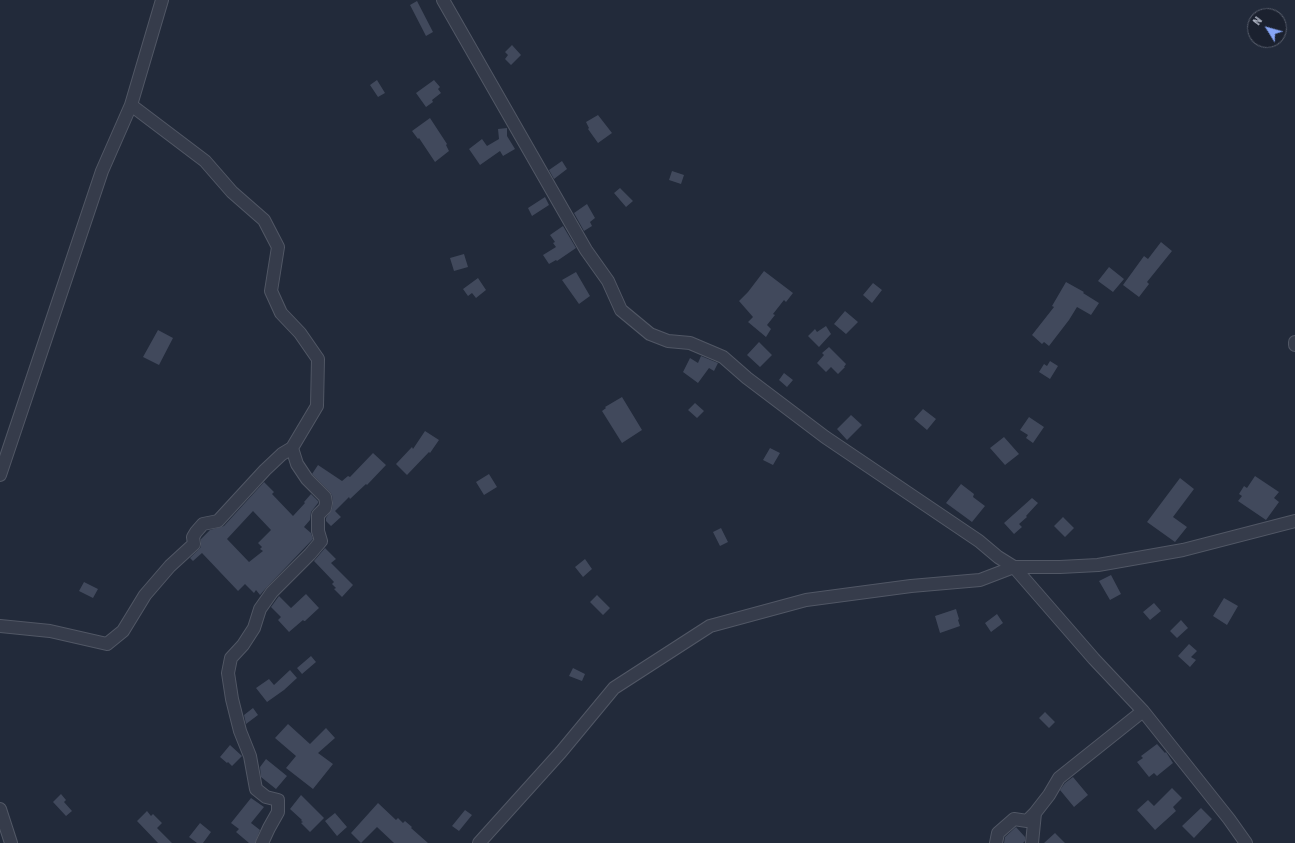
<!DOCTYPE html>
<html>
<head>
<meta charset="utf-8">
<style>
	body { margin:0 }
	#map { position:relative; width:1295px; height:843px; overflow:hidden; background:#222a3a; font-family:"Source Sans 3",sans-serif }
	canvas { display:block }
	.north { position:absolute; left:1247px; top:8px; width:40px; height:40px; box-sizing:border-box; background:#1b212f; border:1px solid #575d6b; border-radius:50%; rotate:307deg; font-size:11px; font-weight:700; line-height:16px; text-align:center; color:#b1b7c6 }
	.north::after { content:''; display:block; margin:auto; width:14px; height:18px; background:#87a5f6; clip-path:polygon(50% 0,100% 100%,50% 72%,0 100%) }
</style>
</head>
<body>
<div id="map">
<canvas width="1295" height="843"></canvas>
<div class="north">N</div>
</div>
<script>
const g = document.querySelector('canvas').getContext('2d');
g.lineJoin = 'round';
function fill(path, color) { g.fillStyle = color; g.fill(path, 'evenodd'); }
const shape = rows => new Path2D(rows.map(r => 'M' + r).join(''));
function stroke(path, color, width, dash) { g.strokeStyle = color; g.lineWidth = width; g.lineCap = dash ? 'butt' : 'round'; g.setLineDash(dash || []); g.stroke(path); }
const building = shape([
	[417,1,433,32,426,36,410,5],
	[512,45,521,55,511,65,505,59,508,55,505,52],
	[377,80,385,93,378,97,370,85],
	[434,80,440,87,438,89,441,93,432,100,433,102,426,107,416,93],
	[598,115,612,133,598,143,588,129,589,128,586,122],
	[430,118,447,144,446,145,449,151,435,162,419,138,418,139,412,131],
	[507,128,507,136,515,149,503,156,500,151,480,165,469,149,482,139,487,146,499,139,498,129],
	[562,161,567,169,554,179,549,170],
	[672,171,684,175,681,184,669,180],
	[620,188,633,201,626,207,614,193],
	[545,197,549,205,532,216,528,208],
	[587,204,595,218,590,222,592,226,584,231,574,213],
	[563,226,576,248,557,261,556,260,549,264,543,255,556,247,553,243,555,242,550,235],
	[1161,242,1172,251,1147,282,1149,284,1139,297,1123,285,1144,256,1148,259],
	[464,254,468,267,454,271,450,258],
	[1109,267,1124,279,1113,292,1098,281],
	[764,271,793,293,786,302,784,300,773,314,775,315,767,325,771,329,766,337,748,322,753,317,739,301,748,292],
	[576,272,590,296,579,304,562,280],
	[478,278,486,290,476,298,472,293,468,296,463,289],
	[1066,282,1084,292,1083,293,1099,303,1091,315,1077,307,1069,320,1049,346,1044,342,1042,344,1032,335,1054,307,1052,306],
	[873,283,882,290,872,303,863,295],
	[845,311,858,322,846,334,834,324],
	[826,326,831,334,819,347,808,336,815,329,817,332],
	[158,330,173,338,159,365,143,357],
	[759,342,772,355,760,367,747,355],
	[829,347,846,364,844,367,845,367,838,374,831,367,826,372,817,363,824,355,822,353],
	[701,356,718,363,714,371,709,368,698,383,683,372,690,358,698,363],
	[1050,361,1058,366,1050,379,1039,372,1044,364,1047,366],
	[784,373,793,380,787,387,779,380],
	[622,397,642,430,622,443,602,411,606,408,605,407],
	[695,403,704,411,697,418,688,410],
	[923,409,936,419,927,430,914,419],
	[851,415,862,425,847,440,837,429],
	[1029,417,1044,427,1033,443,1026,438,1028,435,1020,430],
	[425,431,439,440,430,453,429,452,407,475,396,464,412,447,413,449],
	[1004,437,1019,454,1005,465,990,448],
	[770,448,780,453,773,465,763,460],
	[373,453,386,465,367,485,366,484,350,499,349,497,335,511,341,517,331,526,326,521,326,518,332,509,333,502,332,495,330,492,312,474,318,465,342,481,348,476,350,477],
	[489,474,497,487,484,495,476,482],
	[1255,476,1279,492,1274,498,1279,502,1266,520,1238,501,1242,496,1239,494,1244,486,1247,488],
	[1180,478,1194,489,1173,517,1187,527,1175,542,1147,522],
	[264,482,274,492,272,494,293,516,305,503,304,502,311,494,318,501,318,503,311,512,310,520,304,527,311,533,313,539,267,587,260,595,256,590,254,593,245,584,238,591,202,553,193,561,190,558,201,547,201,539,210,530,224,526],
	[253,511,271,530,258,543,262,547,260,549,263,551,249,562,227,539],
	[961,484,974,494,973,497,985,506,972,522,946,503],
	[1032,498,1038,503,1026,516,1027,517,1019,524,1022,527,1014,534,1004,523],
	[1063,517,1074,528,1065,537,1054,526],
	[721,528,728,542,720,546,713,532],
	[325,548,336,559,331,563,353,585,342,597,334,589,336,588,332,584,334,582,314,561],
	[585,559,592,569,583,577,575,567],
	[1111,575,1121,594,1110,600,1099,581],
	[84,582,98,589,93,598,79,591],
	[306,594,319,608,305,621,304,621,303,620,289,632,278,620,281,617,271,607,279,596,291,608],
	[597,595,610,608,603,615,590,602],
	[1224,598,1238,606,1227,625,1213,616],
	[1154,603,1161,611,1150,620,1143,612],
	[956,609,959,619,958,620,960,626,940,633,935,616],
	[997,614,1003,623,991,632,985,623],
	[1181,620,1188,628,1177,638,1170,631],
	[1189,644,1197,651,1191,657,1196,660,1190,667,1178,656],
	[311,656,316,662,302,674,297,668],
	[573,668,585,674,582,681,569,676],
	[290,670,297,678,284,690,267,702,256,688,269,679,274,685],
	[253,708,258,715,246,724,244,715],
	[1045,712,1055,722,1049,728,1039,718],
	[288,724,310,744,326,728,335,738,318,753,333,764,313,789,286,768,296,756,275,738],
	[1157,744,1165,753,1166,752,1173,763,1157,776,1154,773,1149,777,1137,762,1143,758,1141,756],
	[230,745,242,756,232,766,228,762,227,763,220,757],
	[266,759,287,776,276,789,261,777,260,767],
	[1073,777,1088,795,1074,807,1060,790,1065,783],
	[1172,788,1182,798,1173,807,1176,811,1155,830,1137,810,1148,800,1154,806],
	[61,794,66,800,64,802,72,811,66,816,53,802],
	[301,795,324,818,310,832,301,823,303,822,301,821,302,820,290,809],
	[251,798,264,807,251,823,260,830,255,843,249,843,236,832,239,829,231,823],
	[378,803,396,820,398,818,403,823,405,821,412,827,411,828,428,843,394,843,377,827,361,843,351,833],
	[1201,808,1212,819,1194,838,1182,826],
	[465,810,472,815,459,831,452,826],
	[147,811,151,816,153,814,162,823,157,828,172,843,158,843,137,821],
	[335,813,347,827,337,836,325,821],
	[200,823,211,832,203,843,197,843,189,837],
	[1016,827,1025,837,1025,841,1023,843,1004,843,1005,837],
	[1055,833,1065,843,1044,843]
]);
const street = shape([
	[443,0,586,250,608,281,621,310,650,334,668,341,690,343,723,357,747,378,825,437,979,541,998,557,1014,567,1060,567,1098,565,1183,550,1295,521],
	[131,105,205,161,232,192,264,220,278,247,271,291,281,313,300,333,318,359,317,406,292,448,297,464,307,479,325,497,326,503,325,508,318,515,318,531,321,541,310,554,272,592,260,609,254,628,243,645,231,658,228,673,232,699,240,731,250,756,256,789,266,797,278,800,278,812,269,828,262,843],
	[1295,342,1295,345],
	[0,475,102,171,131,105,162,0],
	[0,626,50,631,107,644,123,631,145,595,170,566,194,544,193,537,196,532,203,524,218,521,265,470,282,454,292,448],
	[0,809,11,843],
	[479,843,561,752,614,688,710,626,806,600,911,586,980,580,1014,567,1094,659,1143,711,1229,819,1246,843],
	[996,843,998,833,1014,819,1027,821,1035,813,1049,795,1059,778,1143,711],
	[1032,843,1035,813]
]);
fill(building, '#41495c');
stroke(street, '#515765', 14);
stroke(street, '#363c4b', 12);
</script>
</body>
</html>
